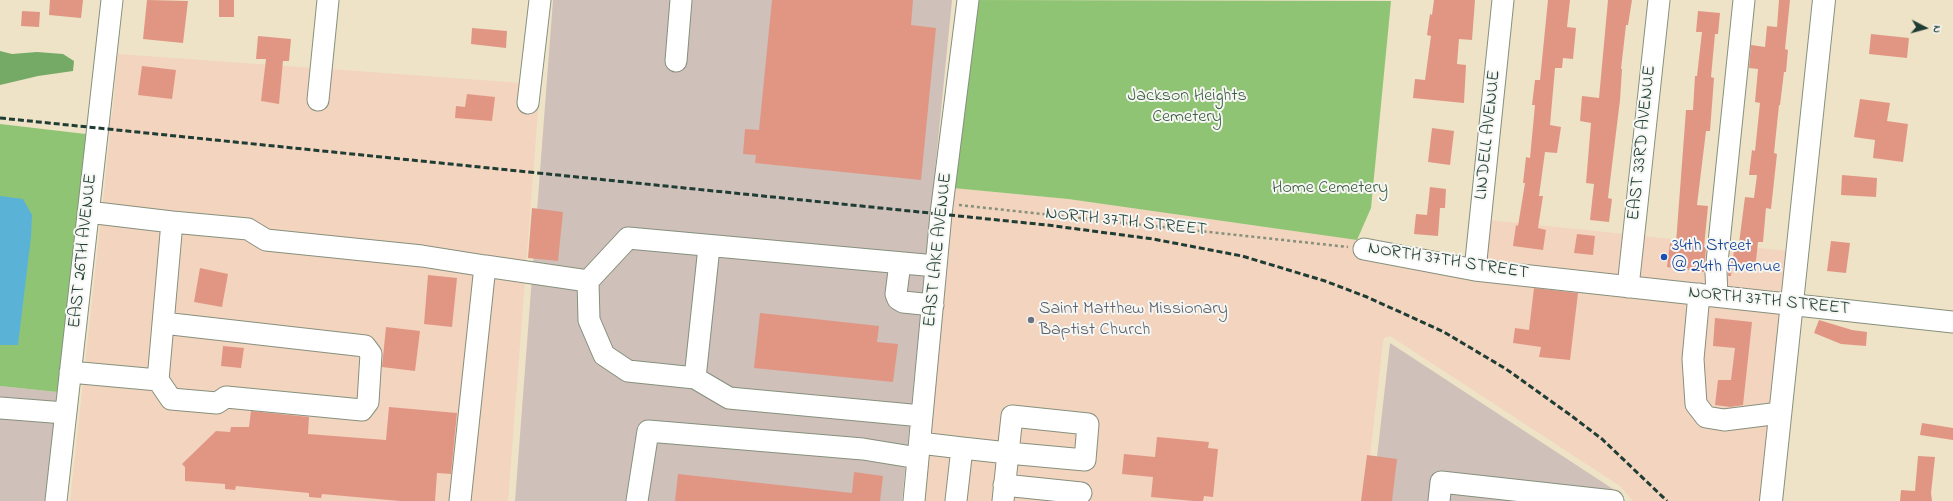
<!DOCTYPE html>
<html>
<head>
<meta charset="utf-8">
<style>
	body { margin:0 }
	#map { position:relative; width:1953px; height:501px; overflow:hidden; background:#eee3c6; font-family:"Indie Flower",sans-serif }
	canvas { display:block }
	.north { position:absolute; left:1905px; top:8px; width:40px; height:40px; -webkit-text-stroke:3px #f6f6f2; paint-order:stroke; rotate:96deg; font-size:11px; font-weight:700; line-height:16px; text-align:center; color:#1f3d34 }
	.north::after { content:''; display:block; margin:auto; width:14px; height:18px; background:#1f3d34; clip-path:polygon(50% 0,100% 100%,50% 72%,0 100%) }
</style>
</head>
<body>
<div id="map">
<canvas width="1953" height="501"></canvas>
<div class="north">N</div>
</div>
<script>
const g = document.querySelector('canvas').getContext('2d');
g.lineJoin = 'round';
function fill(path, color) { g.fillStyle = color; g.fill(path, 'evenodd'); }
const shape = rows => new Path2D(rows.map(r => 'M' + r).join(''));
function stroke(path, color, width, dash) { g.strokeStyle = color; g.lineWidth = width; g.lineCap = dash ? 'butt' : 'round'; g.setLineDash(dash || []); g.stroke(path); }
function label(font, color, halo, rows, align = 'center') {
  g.font = font + ' "Indie Flower",sans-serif'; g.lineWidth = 4; g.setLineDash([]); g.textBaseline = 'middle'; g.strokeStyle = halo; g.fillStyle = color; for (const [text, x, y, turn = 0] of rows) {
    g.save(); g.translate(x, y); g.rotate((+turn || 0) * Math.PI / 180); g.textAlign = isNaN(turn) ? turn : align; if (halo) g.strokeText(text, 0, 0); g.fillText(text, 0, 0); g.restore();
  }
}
const built = shape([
	[118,54,313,68,309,106,325,108,329,69,522,83,519,109,535,111,538,84,540,84,508,501,70,501,110,136,109,132,106,130,107,122,110,120,112,116],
	[953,188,1068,199,1357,240,1354,254,1467,276,1783,310,1763,501,1633,501,1620,486,1390,336,1384,338,1383,342,1365,501,922,501],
	[1488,220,1625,234,1621,279,1484,264],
	[1642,236,1789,251,1784,296,1637,280]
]);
const industrial = shape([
	[553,0,952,0,902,501,515,501],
	[1390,343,1616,491,1625,501,1372,501],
	[0,386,76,394,63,501,0,501]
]);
const green = shape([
	[977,0,1391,1,1371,208,1357,240,1068,199,953,188],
	[0,124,103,136,76,394,0,386]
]);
const forest = shape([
	[0,51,12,54,37,52,63,54,74,61,73,71,38,76,0,85]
]);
const water = shape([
	[0,196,23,199,32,215,31,237,18,345,0,345]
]);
const building = shape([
	[50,0,83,0,81,18,49,15],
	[147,0,188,1,183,43,143,39],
	[219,0,234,0,234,17,219,17],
	[772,0,913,0,911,25,936,28,921,180,755,163,756,155,743,154,745,129,759,130],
	[1434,0,1475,0,1472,40,1459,39,1457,64,1466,65,1464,103,1413,98,1415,79,1425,80,1431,36,1427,35,1430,14,1432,15],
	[1548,0,1570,0,1567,27,1576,28,1573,59,1563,58,1562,68,1555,68,1550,125,1561,127,1557,153,1545,152,1539,196,1543,196,1538,228,1546,230,1543,250,1513,246,1516,225,1518,226,1525,183,1523,183,1526,157,1530,158,1535,105,1532,105,1535,80,1540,80],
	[1608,0,1632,0,1628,25,1626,25,1621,69,1622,69,1620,100,1608,198,1612,199,1609,222,1590,220,1594,184,1586,183,1591,123,1580,121,1582,96,1599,98],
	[1779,0,1790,0,1785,49,1788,50,1786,72,1784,72,1780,105,1779,105,1774,153,1777,154,1771,209,1766,208,1763,242,1758,242,1755,270,1732,267,1731,276,1728,276,1729,258,1733,259,1734,250,1738,251,1745,197,1754,198,1757,175,1749,175,1752,150,1755,151,1760,103,1755,102,1758,69,1749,68,1751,45,1765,47,1767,26,1777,27],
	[22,11,40,12,39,27,21,26],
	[1698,11,1720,13,1718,34,1715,34,1711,77,1714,78,1710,131,1706,131,1697,205,1708,206,1704,247,1706,247,1704,272,1667,267,1670,243,1676,243,1686,110,1693,110,1695,76,1697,76,1702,32,1696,32],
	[472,28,507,31,506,48,471,44],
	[1871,34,1909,38,1907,58,1869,54],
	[258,36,291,39,289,61,283,61,279,104,261,101,266,59,256,59],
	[142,66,176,70,172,99,138,95],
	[467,94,495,97,492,121,455,118,456,106,465,107],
	[1860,99,1890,103,1887,121,1908,124,1903,162,1873,158,1875,140,1854,137],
	[1432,128,1454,131,1450,165,1428,162],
	[1842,175,1877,178,1876,197,1841,195],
	[1430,187,1446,189,1445,208,1440,208,1438,236,1414,234,1416,214,1427,215],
	[532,208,563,212,558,261,528,258],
	[1577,234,1595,236,1593,255,1574,253],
	[1831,241,1850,243,1846,273,1827,271],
	[200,268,228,274,222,307,194,302],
	[428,275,457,278,452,327,424,324],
	[1534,288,1578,293,1570,360,1539,357,1541,347,1513,343,1515,328,1529,330],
	[760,313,879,326,877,342,898,344,893,382,754,368],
	[1715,318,1752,322,1743,405,1730,407,1715,405,1718,380,1731,380,1735,348,1713,346],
	[1819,320,1852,330,1867,332,1866,346,1841,344,1814,333],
	[386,327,420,331,415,371,382,367],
	[223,346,244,348,241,368,221,366],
	[389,407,457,413,451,474,437,473,435,501,400,501,322,494,321,498,309,497,309,493,236,486,235,490,225,489,225,484,185,481,185,467,182,464,216,431,230,432,231,427,249,427,251,411,309,417,308,434,386,440],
	[1922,423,1953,428,1953,440,1920,435],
	[1157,437,1209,442,1208,448,1218,449,1213,497,1204,496,1203,501,1194,501,1151,497,1153,477,1122,474,1124,454,1155,457],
	[1367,455,1397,459,1392,501,1361,501],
	[1918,456,1935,457,1931,493,1932,501,1900,501,1901,490,1915,491],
	[854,472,883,476,880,501,675,501,678,474,852,493]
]);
const path = shape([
	[959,205,1348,247]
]);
const minor = shape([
	[676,61,681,0],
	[318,100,328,0],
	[528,103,540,0],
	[88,212,172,222,158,380,171,399,217,403,226,397,362,410,368,402,371,354,365,346,163,323],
	[172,222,248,229,266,240,422,256,485,266,460,501],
	[1364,249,1475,270,1953,322],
	[900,263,896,294,898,299,903,302,933,305],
	[485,266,588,281,628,238,936,266],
	[1475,270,1503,0],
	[588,281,589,320,604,355,628,371,695,378,729,398,922,416],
	[1628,287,1659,0],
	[1699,294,1693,359,1696,404,1706,417,1724,420,1780,413],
	[1717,296,1716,272,1744,0],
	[70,372,158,380],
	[695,378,709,247],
	[0,408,65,413],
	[920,443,962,448,956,501],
	[962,448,1008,453,1085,460,1088,424,1012,416,1008,453,1003,501],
	[1004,485,1081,493],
	[56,501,112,0],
	[637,501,648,431,863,449,918,458],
	[914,501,941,214,968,0],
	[1439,501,1441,482,1613,501]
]);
const major = shape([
	[1771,501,1824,0]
]);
const rail = shape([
	[0,118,1047,225,1153,239,1242,256,1325,281,1367,297,1444,332,1506,369,1569,414,1602,439,1667,501]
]);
const markers = [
	[1664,257,4,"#1a4fb4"],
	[1031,320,4,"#6b7280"]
];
const parkNames = [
	["Jackson Heights",1187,97],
	["Cemetery",1187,118],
	["Home Cemetery",1330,189]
];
const streetNames = [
	["LINDELL AVENUE",1489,135,-84],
	["EAST 33RD AVENUE",1643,143,-84],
	["NORTH 37TH STREET",1126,223,6],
	["EAST LAKE AVENUE",939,250,-84],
	["EAST 26TH AVENUE",84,251,-84],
	["NORTH 37TH STREET",1448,262,9],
	["NORTH 37TH STREET",1769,302,6]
];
const transitNames = [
	["34th Street",1672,247],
	["@ 24th Avenue",1672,268]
];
const worshipNames = [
	["Saint Matthew Missionary",1039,310],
	["Baptist Church",1039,331]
];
fill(built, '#f3d4be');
fill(industrial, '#cfc0ba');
fill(green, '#90c475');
fill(forest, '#74aa66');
fill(water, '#5ab3d7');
fill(building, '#e19684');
stroke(minor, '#86907d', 23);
stroke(major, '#86907d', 24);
stroke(path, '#86907d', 2.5, [3, 3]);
stroke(minor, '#fff', 21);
stroke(major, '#fff', 22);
stroke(rail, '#1f3d34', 3, [6, 3]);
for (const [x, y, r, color] of markers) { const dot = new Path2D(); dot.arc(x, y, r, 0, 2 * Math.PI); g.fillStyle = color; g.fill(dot); stroke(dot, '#f6f6f2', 1.5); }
label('18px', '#3b5f44', '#f6f6f2', parkNames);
label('18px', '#1f3d34', '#f6f6f2', streetNames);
label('18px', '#164399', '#f6f6f2', transitNames, 'left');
label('18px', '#5b616d', '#f6f6f2', worshipNames, 'left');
</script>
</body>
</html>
